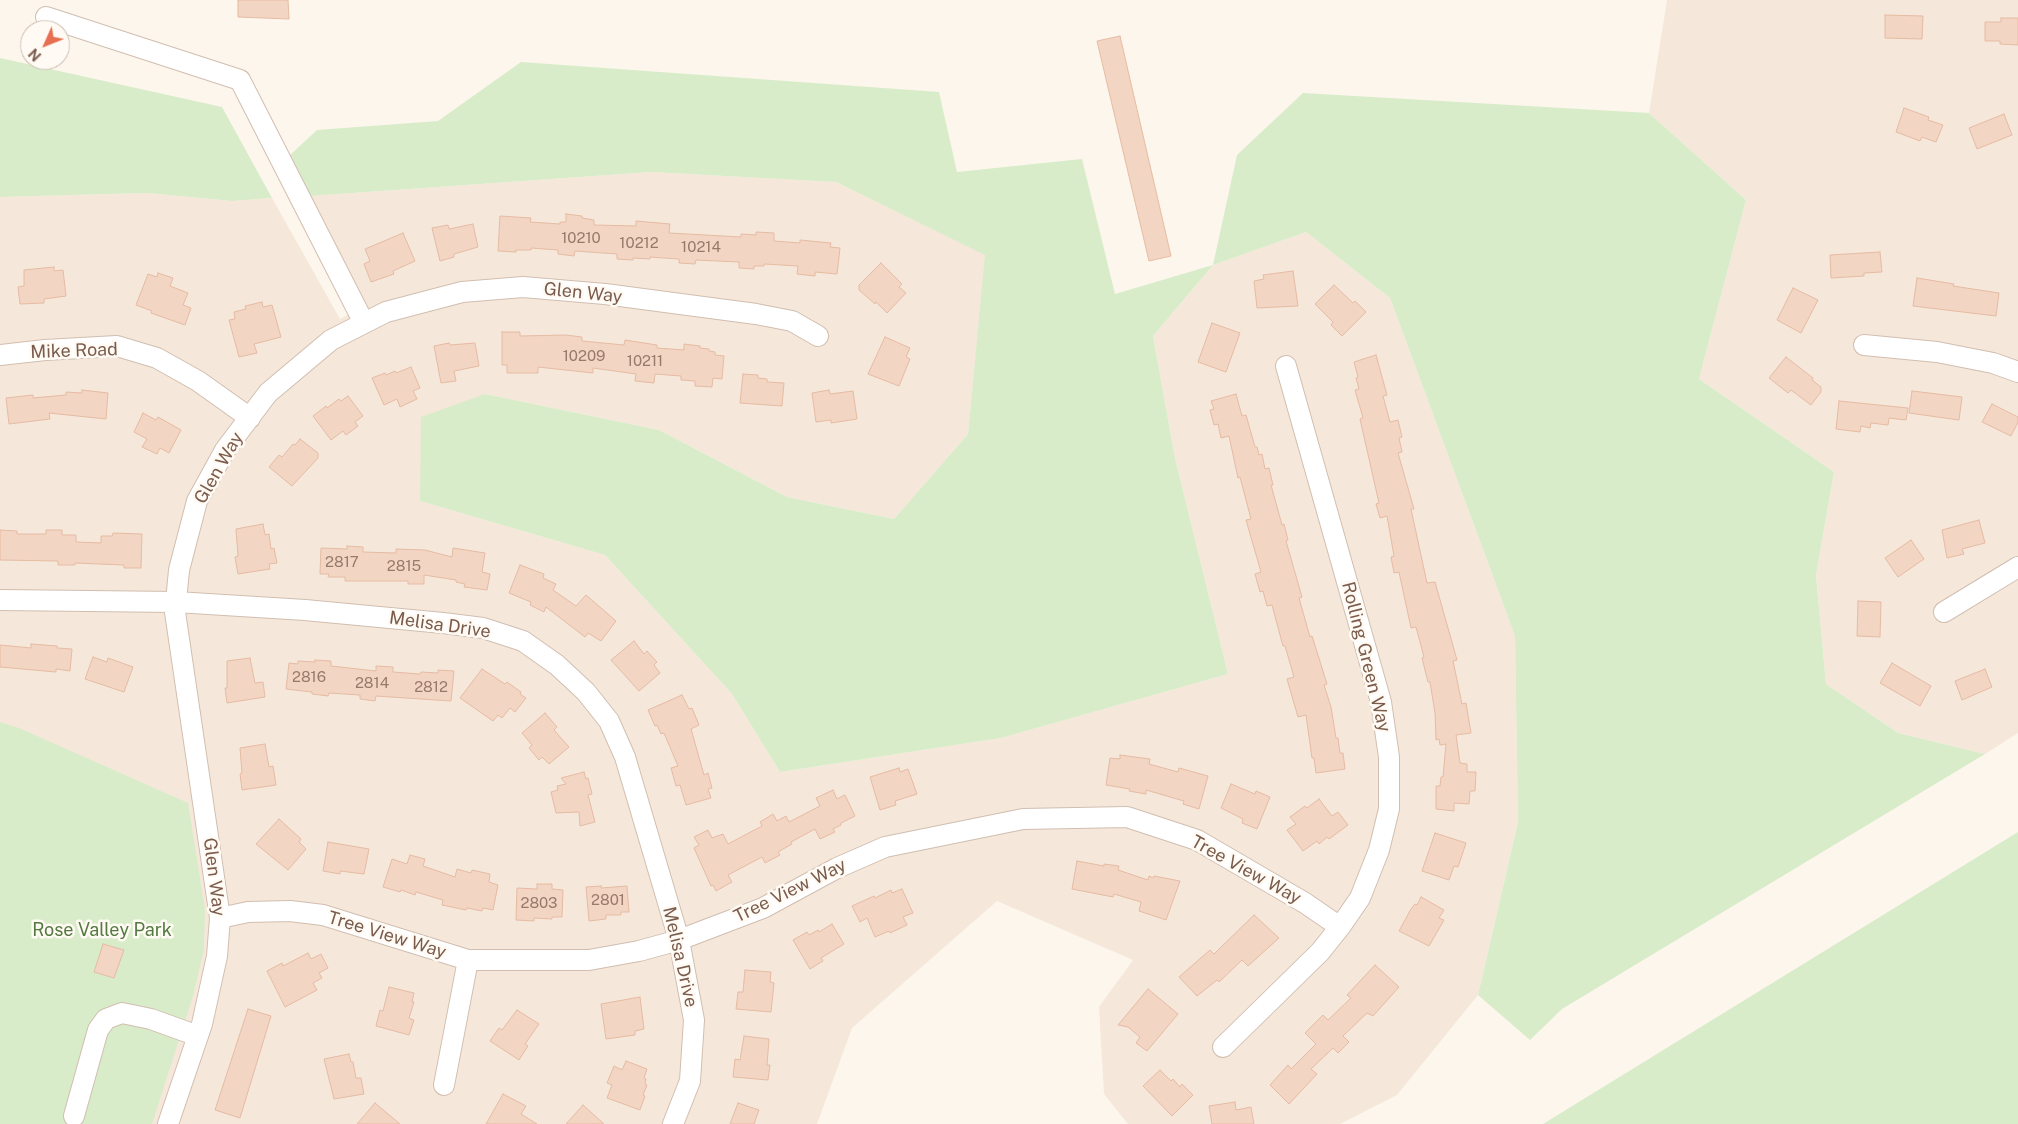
<!DOCTYPE html>
<html>
<head>
<meta charset="utf-8">
<style>
	body { margin:0 }
	#map { position:relative; width:2018px; height:1124px; overflow:hidden; background:#fdf6ec; font-family:"Public Sans",sans-serif }
	canvas { display:block }
	.north { position:absolute; left:20px; top:20px; width:50px; height:50px; box-sizing:border-box; background:#fffaf3; border:1px solid #cabbb1; border-radius:50%; rotate:226deg; font-size:14px; font-weight:700; line-height:20px; text-align:center; color:#7a5c4d }
	.north::after { content:''; display:block; margin:auto; width:18px; height:22px; background:#e76f51; clip-path:polygon(50% 0,100% 100%,50% 72%,0 100%) }
</style>
</head>
<body>
<div id="map">
<canvas width="2018" height="1124"></canvas>
<div class="north">N</div>
</div>
<script>
const g = document.querySelector('canvas').getContext('2d');
g.lineJoin = 'round';
function fill(path, color) { g.fillStyle = color; g.fill(path, 'evenodd'); }
const shape = rows => new Path2D(rows.map(r => 'M' + r).join(''));
function stroke(path, color, width, dash) { g.strokeStyle = color; g.lineWidth = width; g.lineCap = dash ? 'butt' : 'round'; g.setLineDash(dash || []); g.stroke(path); }
function label(font, color, halo, rows, align = 'center') {
  g.font = font + ' "Public Sans",sans-serif'; g.lineWidth = 5; g.setLineDash([]); g.textBaseline = 'middle'; g.strokeStyle = halo; g.fillStyle = color; for (const [text, x, y, turn = 0] of rows) {
    g.save(); g.translate(x, y); g.rotate((+turn || 0) * Math.PI / 180); g.textAlign = isNaN(turn) ? turn : align; if (halo) g.strokeText(text, 0, 0); g.fillText(text, 0, 0); g.restore();
  }
}
const residential = shape([
	[1667,0,2018,0,2018,733,1985,754,1898,733,1826,684,1816,575,1834,472,1699,379,1746,200,1649,113],
	[651,172,836,182,986,255,968,434,894,519,787,497,659,430,485,394,420,501,605,555,732,694,780,772,1001,738,1228,674,1175,458,1153,336,1213,265,1306,232,1390,298,1515,636,1518,822,1478,995,1397,1095,1340,1124,1128,1124,1104,1094,1099,1007,1133,960,997,901,852,1028,817,1124,0,1124,0,197,148,193,232,201,272,198,340,319,367,305,310,196]
]);
const green = shape([
	[0,58,222,107,272,198,232,201,148,193,0,197],
	[521,62,939,92,957,172,1082,159,1115,294,1213,265,1237,155,1303,93,1649,113,1746,200,1699,379,1834,472,1816,575,1826,684,1898,733,1985,754,1562,1009,1530,1040,1478,995,1518,822,1515,636,1390,298,1306,232,1213,265,1153,336,1175,458,1228,674,1001,738,780,772,732,694,605,555,420,501,421,417,485,394,659,430,787,497,894,519,968,434,985,255,836,182,651,172,310,196,289,156,317,130,438,121],
	[0,722,19,728,188,803,205,910,204,949,193,996,152,1124,0,1124],
	[2018,832,2018,1124,1543,1124]
]);
const building = shape([
	[238,0,288,0,289,19,238,17,238,0],
	[1885,15,1923,16,1922,39,1885,38,1885,15],
	[2001,18,2018,18,2018,45,2000,44,2000,41,1985,41,1985,22,2001,22,2001,18],
	[1120,36,1171,256,1149,261,1097,41,1120,36],
	[1904,108,1929,117,1928,120,1943,125,1936,142,1922,137,1920,141,1896,132,1904,108],
	[2004,114,2012,135,1977,149,1969,128,2004,114],
	[566,214,582,216,582,218,594,220,594,225,636,226,636,221,670,224,669,233,741,237,741,234,756,235,756,232,774,233,774,241,800,243,800,240,831,243,830,247,840,248,837,274,815,272,815,276,797,274,798,266,764,264,764,266,754,266,754,269,739,268,739,262,696,260,695,264,679,263,679,259,650,257,650,259,633,258,633,260,617,259,617,254,575,251,574,256,558,254,558,250,531,248,531,250,516,250,516,252,498,251,500,216,531,218,530,222,560,224,560,222,566,222,566,214],
	[473,224,478,247,454,254,454,257,440,261,432,228,448,225,449,229,473,224],
	[403,233,415,261,393,271,394,274,371,282,364,264,370,261,365,249,403,233],
	[1880,252,1882,272,1864,273,1864,276,1831,278,1830,255,1880,252],
	[881,263,902,284,899,287,906,293,887,313,876,302,875,304,859,290,859,285,881,263],
	[54,267,54,271,63,270,66,296,44,299,44,303,20,304,18,287,24,286,24,270,54,267],
	[1293,271,1298,306,1257,308,1254,281,1264,279,1263,275,1293,271],
	[158,273,173,278,170,286,188,293,183,305,191,308,185,325,151,313,152,311,136,305,148,274,157,277,158,273],
	[1917,278,1954,284,1953,286,1999,293,1996,316,1913,306,1917,278],
	[1334,285,1353,303,1355,301,1366,312,1342,336,1331,325,1333,322,1315,304,1334,285],
	[1793,288,1818,300,1801,333,1777,320,1793,288],
	[262,302,263,307,272,305,281,337,254,344,257,353,239,357,229,320,235,319,234,312,246,309,245,306,262,302],
	[1212,323,1240,333,1226,372,1198,362,1212,323],
	[502,332,520,332,520,336,566,335,582,337,582,341,624,345,625,340,657,345,657,348,684,350,684,344,700,346,700,348,709,349,709,351,715,352,715,355,724,356,722,379,713,378,712,387,695,386,695,381,681,380,681,376,655,374,654,383,635,381,636,374,593,368,593,373,538,367,538,373,507,373,507,365,502,365,502,332],
	[885,337,910,348,906,357,910,359,899,386,868,374,885,337],
	[449,343,450,345,475,343,479,366,454,371,456,381,441,383,434,346,449,343],
	[1376,355,1387,395,1383,396,1390,422,1398,420,1402,437,1399,438,1402,452,1398,453,1414,509,1411,509,1427,583,1435,582,1457,660,1453,661,1462,704,1466,703,1471,733,1456,735,1460,763,1467,764,1467,772,1476,772,1475,791,1470,791,1469,804,1454,803,1454,811,1436,809,1436,786,1440,786,1441,777,1443,777,1446,744,1440,745,1439,739,1436,740,1435,713,1430,682,1428,682,1422,658,1424,657,1416,627,1411,628,1399,572,1394,573,1391,557,1394,556,1387,516,1380,518,1376,504,1379,503,1360,419,1363,418,1355,390,1359,389,1356,378,1358,377,1354,362,1376,355],
	[1786,357,1813,378,1812,380,1821,387,1821,392,1811,405,1791,390,1788,393,1769,378,1786,357],
	[411,367,420,388,413,391,417,399,400,407,397,399,384,405,372,378,385,373,386,375,395,371,396,373,411,367],
	[743,374,758,375,758,378,767,379,767,382,784,383,782,406,740,403,743,374],
	[82,390,108,393,106,419,49,413,50,419,9,424,6,398,33,395,33,398,66,395,66,392,82,393,82,390],
	[829,390,830,394,853,391,857,419,831,423,831,420,816,422,812,393,829,390],
	[1912,391,1962,397,1959,420,1909,413,1912,391],
	[1236,394,1242,416,1246,415,1255,447,1257,447,1259,455,1262,454,1265,469,1269,468,1273,485,1271,485,1282,525,1284,524,1288,540,1286,541,1302,597,1299,598,1310,637,1312,636,1327,684,1324,685,1331,707,1336,738,1338,738,1340,753,1343,753,1345,769,1316,773,1314,758,1312,758,1306,715,1298,717,1287,679,1294,677,1285,646,1283,646,1272,605,1267,606,1263,591,1260,592,1255,574,1261,572,1246,520,1251,519,1240,477,1238,478,1229,436,1221,438,1218,424,1214,425,1210,410,1214,409,1211,401,1236,394],
	[348,396,363,416,355,422,358,426,346,435,343,431,331,440,313,416,326,406,327,408,339,399,341,401,348,396],
	[1839,401,1908,408,1906,420,1889,418,1888,425,1871,423,1870,428,1861,426,1860,432,1836,429,1839,401],
	[1992,404,2018,417,2018,422,2011,436,1982,422,1992,404],
	[143,413,156,420,158,417,181,430,169,453,160,448,157,454,142,447,147,439,134,432,143,413],
	[300,439,318,453,318,458,292,486,269,467,279,455,282,457,293,444,295,445,300,439],
	[1979,520,1985,543,1962,549,1964,554,1947,558,1942,530,1979,520],
	[263,524,265,535,269,534,271,549,274,548,277,563,269,564,270,569,238,574,235,557,238,556,236,529,263,524],
	[0,530,17,531,17,534,46,534,46,530,62,530,62,535,76,535,76,542,101,543,101,536,112,536,113,533,142,534,141,568,124,568,124,565,75,563,75,565,58,565,58,561,0,560,0,530],
	[1911,540,1924,559,1898,577,1885,558,1911,540],
	[347,546,363,547,363,552,396,553,396,549,425,550,452,557,453,548,485,553,482,572,490,574,487,590,464,587,465,584,456,582,456,580,424,575,424,584,408,584,408,581,345,581,345,577,328,577,329,574,320,574,321,548,347,549,347,546],
	[520,565,544,574,543,578,556,584,553,590,576,606,586,595,616,621,601,641,588,633,585,637,546,607,544,612,530,605,531,602,509,593,520,565],
	[1858,601,1881,602,1880,637,1857,636,1858,601],
	[634,641,644,654,647,651,657,662,654,665,660,673,639,691,611,660,634,641],
	[31,644,57,646,57,648,72,649,70,671,56,669,56,672,0,667,0,645,31,648,31,644],
	[93,657,107,662,108,658,133,667,124,692,85,679,93,657],
	[250,658,255,683,263,682,265,697,227,703,225,688,227,688,227,661,250,658],
	[315,660,331,661,331,666,376,671,376,666,393,667,393,672,420,674,421,672,438,673,438,670,454,671,451,701,376,696,375,701,360,699,360,695,329,693,328,696,312,694,312,692,286,689,289,663,298,664,298,661,315,662,315,660],
	[1892,663,1931,686,1920,706,1880,683,1892,663],
	[482,669,505,684,507,682,521,692,520,694,526,698,515,712,510,708,502,718,498,715,493,721,460,698,482,669],
	[1985,669,1992,687,1962,700,1955,681,1985,669],
	[682,695,689,709,692,708,699,725,691,729,704,775,708,773,712,788,708,789,711,798,686,805,680,785,676,786,671,768,678,766,664,733,661,734,657,725,655,726,648,710,682,695],
	[545,713,557,727,554,730,569,747,549,764,542,757,539,760,529,748,532,745,522,733,545,713],
	[265,744,269,767,273,766,276,785,242,790,240,774,242,773,240,748,265,744],
	[1120,755,1150,759,1149,764,1178,772,1179,768,1208,776,1199,809,1183,804,1184,801,1146,790,1146,794,1129,791,1130,789,1106,785,1110,758,1120,759,1120,755],
	[899,768,900,772,908,769,917,794,895,801,896,805,880,810,870,777,899,768],
	[584,772,586,779,588,778,592,794,588,795,595,822,580,826,579,812,556,813,551,792,558,790,557,786,566,784,561,778,584,772],
	[1231,784,1255,794,1256,791,1270,797,1257,829,1242,823,1243,819,1221,808,1231,784],
	[833,790,837,799,845,795,855,816,841,823,841,825,833,829,835,832,820,839,815,829,791,842,792,844,778,852,780,855,765,863,762,857,728,875,732,882,716,891,713,885,711,886,694,848,699,845,694,837,708,830,712,838,723,834,728,844,762,826,760,822,773,814,777,821,786,816,789,822,820,806,816,798,833,790],
	[1319,799,1332,816,1338,812,1348,825,1329,839,1327,837,1319,844,1317,841,1303,851,1287,830,1296,824,1290,817,1305,806,1307,808,1319,799],
	[279,819,301,839,299,842,306,849,288,870,256,844,279,819],
	[1435,833,1466,843,1458,867,1454,866,1449,880,1422,871,1435,833],
	[328,842,369,849,364,874,340,871,340,874,323,871,328,842],
	[410,855,425,859,423,866,455,877,457,869,471,873,472,870,490,874,489,882,498,885,493,910,483,908,482,911,467,908,466,910,442,905,443,900,416,892,415,895,401,890,400,892,383,887,392,859,407,864,410,855],
	[1077,861,1104,866,1104,864,1119,866,1118,870,1148,880,1149,876,1153,878,1154,876,1180,881,1166,920,1139,911,1141,902,1114,894,1113,897,1072,889,1077,861],
	[537,884,552,884,552,889,563,890,562,917,552,917,552,919,534,918,534,921,516,920,517,888,537,889,537,884],
	[601,886,601,888,627,886,629,912,621,912,621,915,606,915,606,919,589,921,586,887,601,886],
	[902,889,913,913,903,917,907,925,890,933,889,931,875,937,867,918,860,922,852,906,874,896,875,898,891,890,892,893,902,889],
	[1421,897,1444,910,1439,918,1444,920,1429,946,1399,931,1411,909,1415,904,1417,905,1421,897],
	[1254,915,1279,938,1248,966,1242,960,1219,982,1217,980,1197,996,1179,977,1210,950,1214,954,1254,915],
	[832,924,844,944,821,958,823,961,810,969,793,940,807,932,809,935,818,930,819,932,832,924],
	[103,944,124,950,114,978,94,972,103,944],
	[308,953,311,959,321,954,328,968,319,973,322,978,313,983,317,990,285,1007,267,971,282,963,283,966,308,953],
	[1375,965,1399,987,1373,1016,1367,1013,1343,1036,1349,1042,1338,1053,1333,1048,1311,1069,1317,1074,1289,1104,1270,1085,1288,1065,1291,1069,1316,1044,1305,1033,1323,1015,1328,1020,1351,998,1347,995,1375,965],
	[745,970,771,972,770,982,774,983,771,1012,736,1009,738,992,743,992,745,970],
	[389,987,414,993,412,1002,414,1002,409,1018,414,1020,409,1035,376,1026,380,1010,383,1011,389,987],
	[1148,989,1178,1014,1147,1051,1136,1043,1140,1037,1128,1027,1118,1025,1148,989],
	[640,997,644,1029,635,1031,635,1035,606,1039,601,1004,640,997],
	[248,1009,271,1016,240,1118,215,1110,248,1009],
	[517,1010,539,1024,525,1044,528,1046,519,1060,490,1041,499,1028,502,1030,517,1010],
	[744,1036,769,1039,767,1065,770,1065,768,1080,733,1077,735,1059,740,1060,744,1036],
	[349,1054,351,1062,353,1062,356,1078,361,1078,364,1094,334,1099,324,1059,349,1054],
	[626,1061,647,1069,644,1078,646,1079,645,1084,647,1085,643,1095,645,1096,640,1110,607,1098,612,1085,607,1083,614,1066,622,1070,626,1061],
	[1160,1070,1171,1081,1173,1079,1180,1087,1182,1084,1193,1095,1172,1116,1143,1086,1160,1070],
	[503,1094,526,1106,521,1114,537,1124,486,1124,503,1094],
	[1235,1102,1236,1110,1251,1107,1254,1124,1212,1124,1209,1106,1235,1102],
	[375,1103,400,1124,357,1124,375,1103],
	[738,1103,759,1110,754,1124,730,1124,738,1103],
	[583,1105,604,1124,566,1124,583,1105]
]);
const minor = shape([
	[46,17,240,80,364,323],
	[1864,345,1937,352,1993,363,2018,372],
	[0,355,45,350,117,346,157,358,198,381,250,418],
	[0,600,176,602,305,610,443,623,483,628,523,641,557,665,586,692,609,721,625,757,679,940,694,1020,690,1081,673,1124],
	[1944,612,2018,567],
	[220,918,248,912,290,911,323,915,468,960,589,960,639,951,679,940,763,908,837,868,885,847,1023,819,1127,817,1197,840,1305,903,1340,927],
	[1223,1047,1320,952,1340,927,1360,898,1379,850,1389,809,1389,757,1381,702,1286,366],
	[444,1085,468,960],
	[74,1116,98,1030,106,1019,122,1013,151,1019,198,1036],
	[168,1124,202,1024,217,956,220,918,175,612,179,570,197,501,225,450,268,393,331,340,386,312,462,292,523,287,605,294,756,314,792,321,818,336]
]);
const numberNames = [
	["10210",581,238],
	["10212",639,243],
	["10214",701,247],
	["10209",584,356],
	["10211",645,361],
	["2817",342,562],
	["2815",404,566],
	["2816",309,677],
	["2814",372,683],
	["2812",431,687],
	["2801",608,900],
	["2803",539,903]
];
const streetNames = [
	["Glen Way",583,293,6],
	["Mike Road",74,351,-2],
	["Glen Way",219,468,-60],
	["Melisa Drive",440,625,8],
	["Rolling Green Way",1366,657,76],
	["Tree View Way",1246,870,29],
	["Glen Way",214,877,83],
	["Tree View Way",790,891,-26],
	["Tree View Way",387,935,17],
	["Melisa Drive",680,957,77]
];
const parkNames = [
	["Rose Valley Park",102,930]
];
fill(residential, '#f5e8da');
fill(green, '#d8ecc9');
fill(building, '#f3d5c3');
stroke(building, '#e6bba3', 1);
stroke(minor, '#d1beb0', 22);
stroke(minor, '#fff', 20);
label('15px', '#987a6a', null, numberNames);
label('18px', '#7a5c4d', '#fffaf3', streetNames);
label('18px', '#537a41', '#fffaf3', parkNames);
</script>
</body>
</html>
